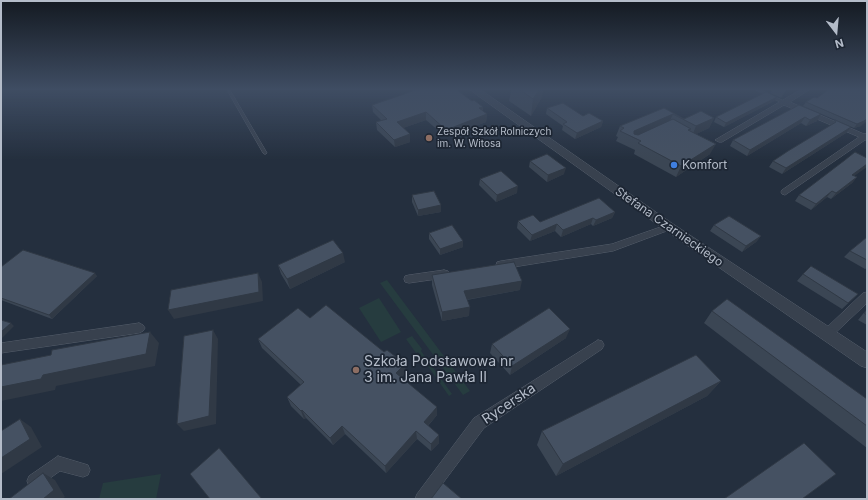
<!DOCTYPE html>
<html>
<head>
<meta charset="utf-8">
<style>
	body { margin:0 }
	#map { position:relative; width:868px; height:500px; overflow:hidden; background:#242f3e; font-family:Inter,sans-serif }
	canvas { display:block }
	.frame { position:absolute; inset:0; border:2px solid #b4bcc9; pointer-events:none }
	.north { position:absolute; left:816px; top:12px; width:40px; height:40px; -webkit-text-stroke:3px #1d2633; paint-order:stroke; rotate:164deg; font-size:11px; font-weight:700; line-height:16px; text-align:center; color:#b4bcc9 }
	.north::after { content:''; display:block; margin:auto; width:14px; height:18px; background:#b4bcc9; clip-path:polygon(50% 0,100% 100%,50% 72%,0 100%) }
</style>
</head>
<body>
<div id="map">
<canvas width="868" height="500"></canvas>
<div class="frame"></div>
<div class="north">N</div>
</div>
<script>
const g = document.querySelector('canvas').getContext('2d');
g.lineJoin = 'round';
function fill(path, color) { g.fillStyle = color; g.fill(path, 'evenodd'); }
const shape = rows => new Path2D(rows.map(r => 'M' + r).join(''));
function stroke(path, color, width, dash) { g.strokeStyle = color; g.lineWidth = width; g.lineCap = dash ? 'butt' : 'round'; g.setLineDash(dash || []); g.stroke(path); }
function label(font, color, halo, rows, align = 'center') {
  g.font = font + ' Inter,sans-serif'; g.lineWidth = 3.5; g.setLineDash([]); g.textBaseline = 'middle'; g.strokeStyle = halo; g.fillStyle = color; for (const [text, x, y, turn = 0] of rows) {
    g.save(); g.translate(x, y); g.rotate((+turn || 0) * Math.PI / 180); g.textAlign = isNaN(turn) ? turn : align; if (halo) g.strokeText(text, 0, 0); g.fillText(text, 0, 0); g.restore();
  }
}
const green = shape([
	[387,280,470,391,463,395,380,283],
	[379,298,401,332,381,342,359,308],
	[412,336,422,349,421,351,452,394,449,396,418,352,416,353,406,339],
	[161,474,156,499,99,499,103,483]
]);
const service = shape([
	[227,90,230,90,267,153,266,154,264,154,263,153,227,90],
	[761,90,786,102,787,103,784,104,756,90,761,90]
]);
const minor = shape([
	[800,90,809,90,790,102,864,134,867,133,867,140,865,140,785,195,782,194,781,192,782,190,859,137,784,105,722,142,719,142,715,140,800,90],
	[669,224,674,227,672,229,613,251,501,269,497,268,496,265,497,262,501,261,612,244,669,224],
	[444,270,448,271,449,274,448,277,444,278,409,283,405,282,404,279,405,276,409,275,444,270],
	[867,292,867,303,831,337,827,339,823,337,821,334,823,331,863,293,867,292],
	[139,323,143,325,145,328,143,331,139,333,1,353,1,343,139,323],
	[598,340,602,341,604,345,602,349,484,428,431,499,415,499,417,494,474,418,598,340],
	[58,456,88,465,90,470,88,475,83,477,60,471,39,486,34,488,29,486,27,481,29,476,58,456]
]);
const tertiary = shape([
	[470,90,481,90,673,224,867,352,867,368,861,366,665,230,470,90]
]);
const wall = shape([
	[511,90,543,90,542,97,531,116,509,101],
	[772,90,785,90,786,91,782,97,781,98,770,93],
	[777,97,774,101,724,127,714,122,716,117],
	[472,101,483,107,483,111,487,114,486,122,446,137,426,120,403,128,410,134,410,142,395,147,377,130,376,122,382,121,373,112,372,105],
	[806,102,861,126,854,128,803,106],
	[799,105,817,121,806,126,801,123,747,156,730,146,733,140],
	[547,108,603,121,601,127,575,139,562,130,563,126,546,114],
	[664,108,684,119,714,118,709,128,696,134,710,154,676,177,634,154,635,150,616,141,618,137,616,136,620,126],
	[835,120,851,127,846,133,782,174,769,167,773,161,833,124],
	[867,158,867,166,854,176,857,177,852,183,831,199,827,197,811,210,795,201,799,195],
	[530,161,564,174,547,182,529,167],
	[480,179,517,193,496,202,479,185],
	[412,195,441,205,441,212,418,216,412,202],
	[615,212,612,218,593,226,591,224,561,237,555,231,530,241,517,228,518,221,540,222],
	[714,225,761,236,756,242,742,252,710,231],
	[429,233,463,241,463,247,440,255,429,239],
	[867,237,867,268,865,269,844,257,850,251],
	[345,262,290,289,281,274,278,265],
	[1,267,97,276,52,319,1,300],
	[803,274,858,294,842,309,797,281],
	[432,275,520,290,467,300,469,316,442,321,432,285],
	[867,309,867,325,858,320],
	[712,311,867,399,867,448,704,323],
	[310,318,406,373,401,377,437,415,428,426,439,435,439,443,431,451,417,439,386,473,345,434,333,445,306,418,304,419,291,406,287,397,301,385,262,348,258,339],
	[566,338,510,375,490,353,492,344],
	[721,381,707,396,556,476,537,445,542,431]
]);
const shadedWall = shape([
	[539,90,543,90,542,97,531,116,533,99],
	[786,91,782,97,781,98,784,92],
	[777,97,774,101,724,127,726,123],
	[483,107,482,114,479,108],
	[426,112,426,120,397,130,397,122],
	[487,114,486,122,446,137,446,130],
	[673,114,668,125,637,139,632,137,634,131],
	[821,114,817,121,806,126,810,120],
	[805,117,801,123,747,156,750,150],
	[714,118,709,128,692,136,696,126],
	[867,119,867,121,861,126,854,128,857,124],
	[603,121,601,127,575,139,577,133],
	[851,127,846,133,782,174,786,168],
	[410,134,410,142,395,147,394,140],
	[716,144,710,154,676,177,681,166],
	[867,164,867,167,847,181,852,175],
	[566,168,564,174,547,182,548,175],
	[857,177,852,183,831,199,836,193],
	[518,186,517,193,496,202,497,195],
	[832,191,827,197,811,210,816,204],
	[441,205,441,212,418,216,418,210],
	[615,212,612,218,593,226,596,220],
	[593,218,591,224,561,237,563,230],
	[557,224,555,231,530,241,532,235],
	[761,236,756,242,742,252,746,246],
	[463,241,463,247,440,255,440,249],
	[343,253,345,262,290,289,287,279],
	[95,273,97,276,52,319,49,315],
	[258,273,262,282,263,301,174,319,168,310],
	[522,281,520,290,464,300,464,291],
	[470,307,469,316,442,321,442,312],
	[11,323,14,326,2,338,1,337,1,332],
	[570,329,566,338,510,375,512,366],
	[213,330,218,339,216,424,184,431,177,424],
	[150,332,159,343,155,366,56,386,55,390,1,401,1,387],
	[405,364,406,373,397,382,396,373],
	[721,381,707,396,556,476,563,464],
	[437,407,437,415,424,430,424,422],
	[302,410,306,418,304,419,301,411],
	[20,419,31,427,42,447,1,474,1,458],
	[342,426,345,434,333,445,330,438],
	[416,431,417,439,386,473,385,466],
	[439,435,439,443,431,451,431,444],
	[43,473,55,480,65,497,62,499,43,499]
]);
const building = shape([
	[416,90,457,90,472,101,474,100,483,107,479,108,487,114,446,130,426,112,397,122,410,134,394,140,376,122,387,119,372,105,416,90],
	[520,90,539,90,533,99,520,90],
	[828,90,867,90,867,119,864,121,857,124,806,102,814,97,817,98,828,90],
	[766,92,777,97,726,123,716,117,766,92],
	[563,103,583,116,589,113,603,121,577,133,563,124,567,122,547,108,563,103],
	[799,105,821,114,810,120,805,117,750,150,733,140,799,105],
	[664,108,684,119,701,111,714,118,696,126,673,114,634,131,634,134,638,135,673,119,691,129,688,130,716,144,681,166,638,143,641,141,620,131,624,128,620,126,664,108],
	[835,120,851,127,786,168,773,161,788,151,836,122,835,120],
	[855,152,867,158,867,164,852,175,857,177,836,193,832,191,816,204,799,195,845,160,855,152],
	[547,154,566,168,548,175,530,161,547,154],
	[501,171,518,186,497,195,480,179,501,171],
	[434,191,441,205,418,210,412,195,434,191],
	[599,198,615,212,596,220,593,218,563,230,557,224,532,235,518,221,533,215,540,222,599,198],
	[729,216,761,236,746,246,714,225,729,216],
	[452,225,463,241,440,249,429,233,452,225],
	[867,237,867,260,850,251,867,237],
	[333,240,343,253,287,279,278,265,333,240],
	[23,250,95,273,49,315,1,298,1,267,23,250],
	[514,262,522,281,464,291,470,307,442,312,432,275,514,262],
	[811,266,858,294,848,303,803,274,811,266],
	[258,273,259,292,168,310,171,290,258,273],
	[727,299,867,399,867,426,712,311,727,299],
	[326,305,384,352,387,350,405,364,396,373,437,407,424,422,439,435,431,444,416,431,385,466,342,426,330,438,302,410,301,411,287,397,304,382,258,339,298,308,310,318,326,305],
	[549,308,570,329,512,366,492,344,549,308],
	[867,311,867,315,864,313,867,311],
	[1,320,11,323,1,332,1,320],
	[213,330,209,416,177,424,184,336,213,330],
	[150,332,146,354,43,375,41,379,1,387,1,365,51,355,52,350,150,332],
	[696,355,721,381,563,464,542,431,696,355],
	[20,419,30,439,1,458,1,431,20,419],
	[804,443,836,474,802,499,724,499,804,443],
	[219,448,262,499,210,499,190,474,219,448],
	[43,473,54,490,43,499,9,499,43,473],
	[443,483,462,499,431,499,443,483]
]);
const markers = [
	[429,138,4,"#8d6e63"],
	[674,165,4,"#3f7fe0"],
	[356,370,4,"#8d6e63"]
];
const farPoinames = [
	["Zespół Szkół Rolniczych",437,132],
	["im. W. Witosa",437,144]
];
const poiNames = [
	["Komfort",682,165]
];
const streetNames = [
	["Stefana Czarnieckiego",669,227,35]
];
const nearPoinames = [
	["Szkoła Podstawowa nr",364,362],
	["3 im. Jana Pawła II",364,378]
];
const nearStreetnames = [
	["Rycerska",509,404,-34]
];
fill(green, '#263c3f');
stroke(service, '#565f6c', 1);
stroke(minor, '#565f6c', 1);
stroke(tertiary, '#565f6c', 1);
fill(service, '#38414e');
fill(minor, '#38414e');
fill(tertiary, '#38414e');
fill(wall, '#3b4654');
fill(shadedWall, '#303945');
fill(building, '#455162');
stroke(building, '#303945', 1);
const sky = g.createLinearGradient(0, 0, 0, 160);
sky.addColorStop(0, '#141a22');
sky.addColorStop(0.56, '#3f4d63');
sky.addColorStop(1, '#3f4d6300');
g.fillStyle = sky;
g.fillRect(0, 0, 868, 160);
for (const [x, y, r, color] of markers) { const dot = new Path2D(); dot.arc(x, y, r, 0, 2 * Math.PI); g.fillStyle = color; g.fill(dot); stroke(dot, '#1d2633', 1.5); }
label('10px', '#b4bcc9', '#1d2633', farPoinames, 'left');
label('12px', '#b4bcc9', '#1d2633', poiNames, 'left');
label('12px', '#b4bcc9', '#1d2633', streetNames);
label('14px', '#b4bcc9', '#1d2633', nearPoinames, 'left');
label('14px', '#b4bcc9', '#1d2633', nearStreetnames);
</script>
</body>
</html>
